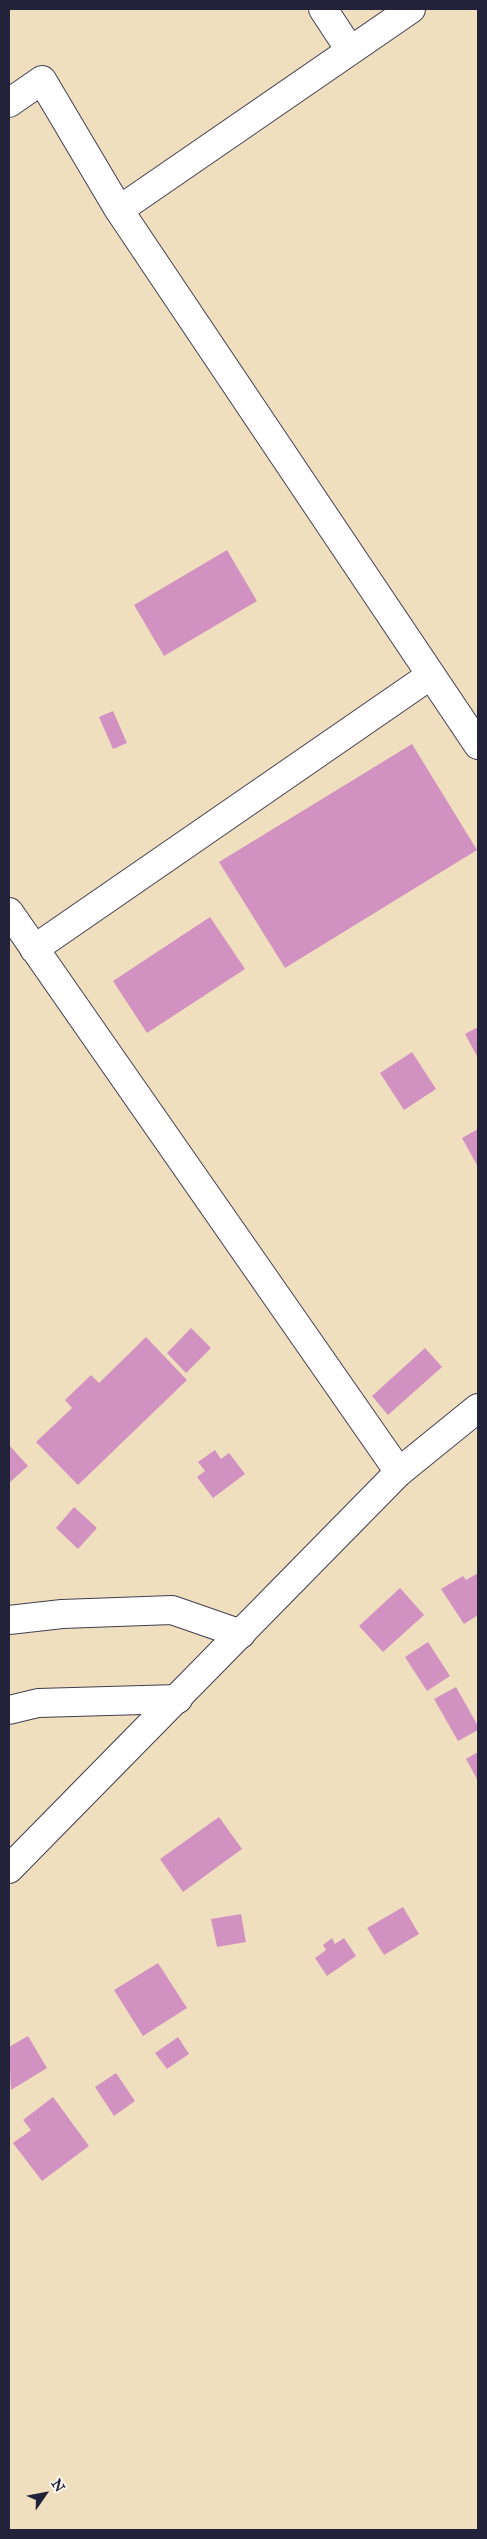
<!DOCTYPE html>
<html>
<head>
<meta charset="utf-8">
<style>
	body { margin:0 }
	#map { position:relative; width:487px; height:2539px; overflow:hidden; background:#f0dfbe; font-family:"IM FELL Great Primer",serif }
	canvas { display:block }
	.frame { position:absolute; inset:0; border:10px solid #22223b; pointer-events:none }
	.north { position:absolute; left:20px; top:2469px; width:50px; height:50px; -webkit-text-stroke:4px #fbf7ec; paint-order:stroke; rotate:57deg; font-size:14px; font-weight:700; line-height:20px; text-align:center; color:#22223b }
	.north::after { content:''; display:block; margin:auto; width:18px; height:22px; background:#22223b; clip-path:polygon(50% 0,100% 100%,50% 72%,0 100%) }
</style>
</head>
<body>
<div id="map">
<canvas width="487" height="2539"></canvas>
<div class="frame"></div>
<div class="north">N</div>
</div>
<script>
const g = document.querySelector('canvas').getContext('2d');
g.lineJoin = 'round';
function fill(path, color) { g.fillStyle = color; g.fill(path, 'evenodd'); }
const shape = rows => new Path2D(rows.map(r => 'M' + r).join(''));
function stroke(path, color, width, dash) { g.strokeStyle = color; g.lineWidth = width; g.lineCap = dash ? 'butt' : 'round'; g.setLineDash(dash || []); g.stroke(path); }
const building = shape([
	[227,550,257,601,164,656,134,605],
	[113,711,127,743,113,749,99,717],
	[412,744,477,850,285,968,219,862],
	[210,917,245,969,147,1033,113,981],
	[478,1027,478,1058,465,1034],
	[412,1052,436,1089,404,1110,380,1073],
	[478,1129,478,1167,462,1138],
	[191,1328,211,1348,186,1373,167,1353],
	[146,1337,187,1380,78,1485,36,1442,72,1408,65,1400,91,1375,99,1383],
	[425,1348,442,1367,388,1415,372,1396],
	[9,1445,28,1466,9,1483],
	[215,1450,221,1459,229,1453,245,1474,213,1498,197,1477,205,1471,198,1462],
	[74,1507,97,1528,78,1549,56,1528],
	[478,1573,478,1615,464,1624,441,1589,463,1576,466,1580],
	[400,1588,424,1615,383,1652,359,1626],
	[428,1642,450,1676,427,1691,405,1657],
	[456,1687,478,1726,478,1730,458,1741,434,1699],
	[478,1752,478,1781,466,1759],
	[219,1817,242,1849,183,1892,160,1859],
	[403,1907,419,1934,384,1955,367,1928],
	[241,1914,246,1942,217,1947,211,1919],
	[332,1938,335,1944,344,1938,356,1956,327,1976,315,1958,326,1950,323,1945],
	[158,1963,187,2008,143,2036,114,1990],
	[28,2036,47,2068,11,2090,9,2047],
	[178,2037,189,2054,167,2069,155,2053],
	[116,2073,135,2101,114,2116,95,2087],
	[53,2097,89,2146,42,2181,13,2143,31,2130,23,2120]
]);
const street = shape([
	[323,9,350,50],
	[9,103,42,80,119,210,478,745],
	[119,210,411,9],
	[9,912,399,1472],
	[34,949,431,675],
	[9,1620,62,1614,172,1610,241,1634],
	[9,1710,38,1703,178,1699]
]);
const highway = shape([
	[9,1869,399,1472,478,1408]
]);
fill(building, '#d292c1');
stroke(street, '#413e4f', 30);
stroke(highway, '#413e4f', 30);
stroke(street, '#fff', 28);
stroke(highway, '#fff', 28);
</script>
</body>
</html>
